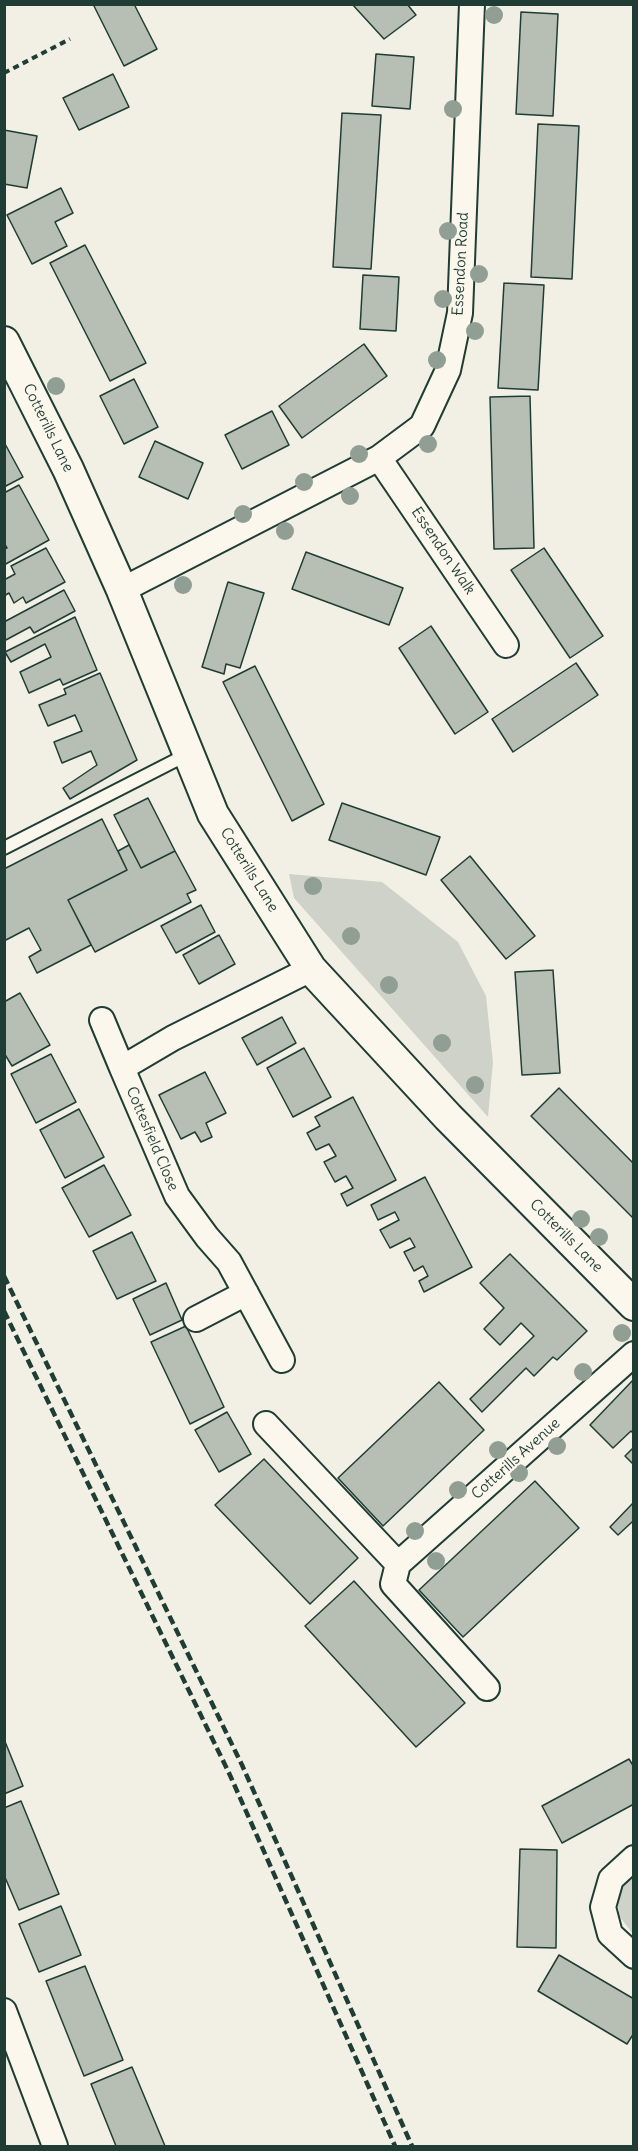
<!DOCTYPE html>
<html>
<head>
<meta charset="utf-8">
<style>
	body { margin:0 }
	#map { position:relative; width:638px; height:2151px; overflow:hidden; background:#f2f0e5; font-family:Delius,sans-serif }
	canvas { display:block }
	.frame { position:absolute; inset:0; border:6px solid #1f3d34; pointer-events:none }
</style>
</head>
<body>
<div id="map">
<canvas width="638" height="2151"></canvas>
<div class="frame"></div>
</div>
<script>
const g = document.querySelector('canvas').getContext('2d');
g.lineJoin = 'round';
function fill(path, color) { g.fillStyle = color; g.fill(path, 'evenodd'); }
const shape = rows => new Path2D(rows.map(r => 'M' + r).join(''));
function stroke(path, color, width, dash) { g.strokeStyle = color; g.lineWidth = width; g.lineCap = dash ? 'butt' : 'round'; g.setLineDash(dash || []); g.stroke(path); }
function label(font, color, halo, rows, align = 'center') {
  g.font = font + ' Delius,sans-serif'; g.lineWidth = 4.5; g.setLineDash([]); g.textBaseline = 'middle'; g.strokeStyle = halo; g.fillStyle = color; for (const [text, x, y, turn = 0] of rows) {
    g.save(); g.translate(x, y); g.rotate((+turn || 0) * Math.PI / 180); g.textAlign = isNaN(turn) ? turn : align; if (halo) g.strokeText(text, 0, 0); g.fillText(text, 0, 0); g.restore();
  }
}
const green = shape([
	[289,874,382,882,458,942,486,996,493,1062,488,1117,294,898],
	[633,1869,633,1934,620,1917,617,1900,622,1883]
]);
const building = shape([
	[93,4,134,4,157,49,124,66,93,4],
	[352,4,407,4,416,15,384,39,352,4],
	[521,12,558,14,553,116,516,114,521,12],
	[376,54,414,57,410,109,372,106,376,54],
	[113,74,129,107,79,130,63,98,113,74],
	[342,113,381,115,371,269,333,267,342,113],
	[538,124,579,126,572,279,531,277,538,124],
	[4,130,37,136,27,188,4,184,4,130],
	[61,188,73,213,55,222,67,246,32,264,7,215,61,188],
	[85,245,146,363,110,381,50,263,85,245],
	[363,275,399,277,396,331,360,329,363,275],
	[504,283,544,285,538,390,498,388,504,283],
	[364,344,387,376,302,438,279,406,364,344],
	[134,379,158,427,124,444,100,396,134,379],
	[530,396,534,548,494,549,490,397,530,396],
	[272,411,289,445,242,469,225,435,272,411],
	[155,441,203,463,188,499,139,477,155,441],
	[4,442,23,477,4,487,4,442],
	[19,485,49,540,4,565,4,549,7,548,4,543,4,493,19,485],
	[46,548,65,582,26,603,23,597,14,603,9,593,4,596,4,580,15,574,11,566,46,548],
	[544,548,603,636,570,658,511,570,544,548],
	[306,552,403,588,389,625,292,589,306,552],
	[228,582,264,593,240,668,226,664,224,674,202,667,228,582],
	[64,590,75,611,34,633,30,627,4,641,4,622,64,590],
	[75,617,97,670,63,685,60,679,29,693,20,672,51,657,45,644,11,662,5,652,75,617],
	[431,626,488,712,455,734,399,648,431,626],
	[576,663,598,695,513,752,492,719,576,663],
	[255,666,324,804,292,821,223,682,255,666],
	[100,673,137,760,70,799,63,788,97,765,91,751,62,763,54,742,82,731,75,715,48,726,39,705,66,694,64,689,100,673],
	[148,798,175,851,141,868,114,815,148,798],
	[342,803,440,837,426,875,329,840,342,803],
	[102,819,127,870,68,900,91,945,37,973,29,957,41,950,29,928,4,941,4,869,102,819],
	[129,845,141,868,175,851,196,890,187,894,191,902,95,952,68,900,127,870,118,851,129,845],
	[470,856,535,936,506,959,441,880,470,856],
	[201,905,215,932,176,953,161,926,201,905],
	[219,935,235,964,199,984,183,955,219,935],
	[553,970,560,1073,522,1075,515,972,553,970],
	[20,993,50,1045,12,1066,4,1053,4,1002,20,993],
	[282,1017,296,1043,257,1065,242,1038,282,1017],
	[304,1048,331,1097,293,1117,267,1068,304,1048],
	[51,1054,76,1102,36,1123,11,1074,51,1054],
	[205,1072,226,1113,206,1123,212,1137,201,1142,195,1132,181,1139,159,1095,205,1072],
	[559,1088,634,1164,634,1219,531,1116,559,1088],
	[353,1097,396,1180,347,1206,341,1194,353,1188,346,1176,335,1182,324,1162,336,1156,329,1144,316,1150,307,1133,320,1126,315,1117,353,1097],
	[79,1109,104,1157,65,1178,40,1130,79,1109],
	[104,1165,131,1215,89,1237,62,1188,104,1165],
	[425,1177,472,1267,424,1292,419,1281,428,1276,423,1266,414,1271,404,1252,415,1247,410,1238,390,1248,380,1230,399,1220,395,1212,378,1220,371,1205,425,1177],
	[132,1232,156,1281,117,1299,93,1251,132,1232],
	[510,1254,587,1331,557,1360,553,1357,534,1376,526,1368,482,1412,470,1399,534,1336,521,1323,500,1345,484,1329,504,1308,480,1283,510,1254],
	[166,1283,182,1320,150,1335,133,1299,166,1283],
	[186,1326,224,1407,190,1424,151,1342,186,1326],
	[634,1379,634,1434,631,1431,613,1448,590,1425,634,1379],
	[439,1382,484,1430,383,1526,338,1478,439,1382],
	[227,1412,251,1454,219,1472,195,1430,227,1412],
	[634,1447,634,1465,625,1456,634,1447],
	[264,1459,358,1558,310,1604,215,1505,264,1459],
	[535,1481,579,1528,463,1637,419,1590,535,1481],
	[634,1502,634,1524,632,1522,618,1535,610,1527,634,1502],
	[354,1581,465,1703,416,1747,305,1626,354,1581],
	[4,1739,23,1786,4,1794,4,1739],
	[629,1759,634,1767,634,1804,562,1843,542,1806,629,1759],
	[21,1801,59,1894,19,1910,4,1875,4,1808,21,1801],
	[520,1849,557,1850,556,1948,517,1947,520,1849],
	[61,1906,81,1955,39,1972,19,1924,61,1906],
	[559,1955,634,1999,634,2033,627,2044,538,1991,559,1955],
	[85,1966,123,2060,84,2076,46,1981,85,1966],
	[132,2067,165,2146,116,2146,91,2084,132,2067]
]);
const path = shape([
	[4,73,70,39]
]);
const service = shape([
	[4,848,188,754]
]);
const minor = shape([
	[379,458,506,645],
	[122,590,379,458,422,426,448,370,460,313,472,4],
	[102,1020,122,1068],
	[196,1319,246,1293],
	[282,1360,229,1262,207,1237,177,1196,122,1068,173,1038,311,969],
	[266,1424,398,1564,393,1584,487,1688],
	[398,1564,634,1354],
	[634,1858,611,1879,603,1907,610,1934,634,1956],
	[4,2011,55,2146]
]);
const tertiary = shape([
	[4,342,68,469,122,590,213,814,311,969,448,1117,634,1305]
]);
const rail = shape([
	[4,1276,242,1765,412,2146],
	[4,1311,229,1773,395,2146]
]);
const trees = [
	[494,15],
	[453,109],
	[448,231],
	[479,274],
	[443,299],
	[475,331],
	[437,360],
	[56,386],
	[428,444],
	[359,454],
	[304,482],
	[350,496],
	[243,514],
	[285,531],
	[183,585],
	[313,886],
	[351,936],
	[389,985],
	[442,1043],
	[475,1085],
	[581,1219],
	[599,1237],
	[622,1333],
	[583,1372],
	[557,1446],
	[498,1450],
	[519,1473],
	[458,1490],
	[415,1531],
	[436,1561]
];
const streetNames = [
	["Essendon Road",461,264,-87],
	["Cotterills Lane",48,428,64],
	["Essendon Walk",443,551,56],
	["Cotterills Lane",249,870,58],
	["Cottesfield Close",152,1139,67],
	["Cotterills Lane",566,1236,45],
	["Cotterills Avenue",516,1459,-42]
];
fill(green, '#cfd2c8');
fill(building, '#b7beb3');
stroke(building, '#1f3d34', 1.5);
stroke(service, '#1f3d34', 16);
stroke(minor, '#1f3d34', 28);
stroke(tertiary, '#1f3d34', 34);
stroke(path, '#1f3d34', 4, [6, 4.5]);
stroke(service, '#fbf7ec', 12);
stroke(minor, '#fbf7ec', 24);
stroke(tertiary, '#fbf7ec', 30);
stroke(rail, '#1f3d34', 4.5, [9, 4.5]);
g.fillStyle = '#919e94';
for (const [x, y] of trees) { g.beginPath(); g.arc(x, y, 9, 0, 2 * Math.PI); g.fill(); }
label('15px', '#1f3d34', '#fbf7ec', streetNames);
</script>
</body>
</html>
